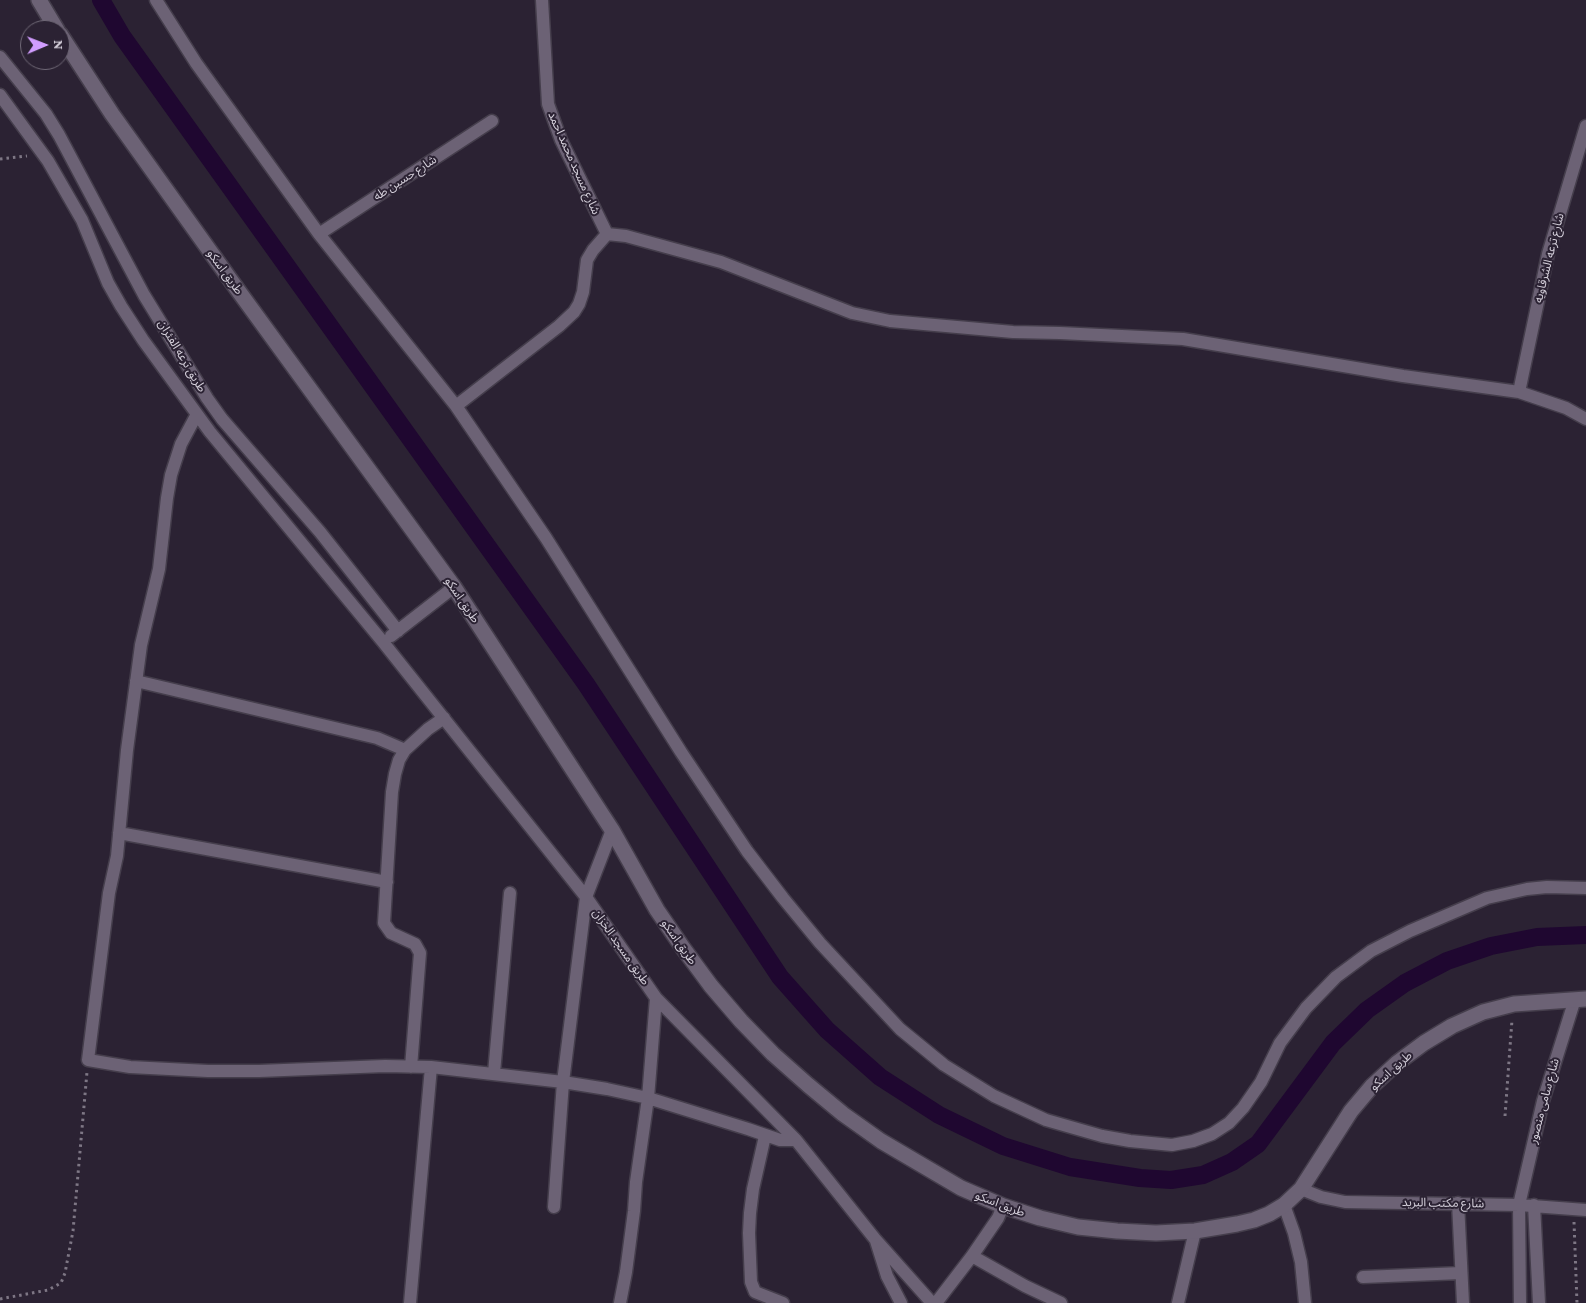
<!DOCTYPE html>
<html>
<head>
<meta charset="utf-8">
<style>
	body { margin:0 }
	#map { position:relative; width:1586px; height:1303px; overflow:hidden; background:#2b2233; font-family:"Crimson Pro",serif }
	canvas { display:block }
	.north { position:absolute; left:20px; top:20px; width:50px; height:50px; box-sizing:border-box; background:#2b2233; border:1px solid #6f6876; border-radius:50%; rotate:89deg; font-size:14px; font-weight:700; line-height:20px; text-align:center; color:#d5d0db }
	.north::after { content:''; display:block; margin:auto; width:18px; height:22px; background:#d19dfe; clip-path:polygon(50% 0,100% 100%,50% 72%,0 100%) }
</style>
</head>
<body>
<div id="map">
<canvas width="1586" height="1303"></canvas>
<div class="north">N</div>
</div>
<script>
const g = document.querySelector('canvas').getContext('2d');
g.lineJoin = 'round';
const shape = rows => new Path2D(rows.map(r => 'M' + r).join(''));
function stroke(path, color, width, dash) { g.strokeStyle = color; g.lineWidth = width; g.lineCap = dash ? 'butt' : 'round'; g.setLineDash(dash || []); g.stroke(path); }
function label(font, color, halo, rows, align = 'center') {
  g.font = font + ' "Crimson Pro","Noto Sans Arabic",serif'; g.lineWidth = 4; g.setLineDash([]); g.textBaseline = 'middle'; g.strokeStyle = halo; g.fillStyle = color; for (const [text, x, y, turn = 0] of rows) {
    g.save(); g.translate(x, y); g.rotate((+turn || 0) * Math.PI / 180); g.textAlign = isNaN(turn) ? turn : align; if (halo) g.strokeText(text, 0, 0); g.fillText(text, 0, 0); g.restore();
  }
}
const canal = shape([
	[101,0,122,36,586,684,780,977,827,1030,880,1077,939,1115,1003,1146,1070,1167,1140,1178,1171,1180,1203,1175,1232,1162,1258,1144,1333,1043,1367,1010,1405,983,1447,961,1491,946,1537,937,1586,935]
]);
const path = shape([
	[0,159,27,156],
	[1505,1116,1512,1020],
	[1574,1222,1577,1303],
	[0,1299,48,1290,61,1283,65,1273,73,1231,87,1072]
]);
const minor = shape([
	[156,0,196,63,319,234,456,406,546,538,681,752,747,851,783,898,820,943,900,1029,944,1065,994,1096,1046,1120,1102,1136,1130,1141,1172,1145,1193,1141,1212,1134,1229,1123,1243,1108,1261,1082,1280,1043,1306,1008,1336,977,1371,951,1410,931,1487,898,1527,889,1547,887,1586,888],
	[542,0,548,104,561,140,607,234],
	[0,57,46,114,59,135,144,295,207,398,222,419,320,532,398,631],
	[0,95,48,161,82,220,108,283,121,306,143,340,210,432,383,642,586,897,656,998,796,1140,875,1239,932,1303],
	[319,234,492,121],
	[1519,392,1548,254,1586,126],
	[456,406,559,326,574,312,579,304,583,292,587,260,593,250,607,234,626,236,721,262,852,313,890,321,1013,332,1060,333,1183,339,1403,376,1519,392,1566,408,1586,419],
	[197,414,181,444,171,475,167,498,159,569,141,645,127,750,117,856,109,893,88,1060,130,1067,208,1071,259,1071,385,1066,431,1067,563,1082,607,1089,648,1098,656,998],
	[391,636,454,587],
	[136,681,377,738,405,750],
	[119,833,387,882],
	[411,1067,420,953,415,944,391,933,384,923,392,792,395,774,399,760,405,750,428,729,444,718],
	[494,1073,510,893],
	[765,1136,753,1189,750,1213,749,1233,751,1282,755,1292,783,1303],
	[1301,1189,1321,1197,1345,1202,1519,1205,1586,1210],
	[1458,1203,1463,1303],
	[1284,1205,1294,1233,1301,1262,1305,1303],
	[1534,1205,1539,1303],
	[554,1207,563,1082,586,897,612,830],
	[876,1241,887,1276,901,1303],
	[972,1256,1025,1286,1061,1303],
	[1363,1277,1461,1273],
	[410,1303,431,1067],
	[620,1303,626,1272,634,1211,636,1182,648,1098,748,1129,780,1140,796,1140],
	[936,1303,972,1256,998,1218,1003,1206],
	[1178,1303,1195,1231],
	[1520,1303,1519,1205,1543,1101,1575,999]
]);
const tertiary = shape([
	[39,0,57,30],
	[60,34,112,114,237,289,454,587,612,830,657,910,683,948,711,986,741,1021,773,1054,808,1085,843,1114,881,1141,961,1188,1003,1206,1040,1218,1078,1227,1117,1231,1156,1233,1195,1231,1237,1224,1254,1220,1269,1214,1284,1205,1301,1189,1351,1111,1372,1086,1397,1063,1424,1043,1452,1026,1483,1012,1514,1004,1586,999]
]);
const streetNames = [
	["شارع مسجد محمد احمد",574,163,66],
	["شارع حسين طه",405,178,-33],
	["شارع ترعه الشرقاويه",1549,258,-76],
	["طريق اسكو",225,272,54],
	["طريق ترعه الفئران",182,356,59],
	["طريق اسكو",462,600,56],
	["طريق اسكو",679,942,55],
	["طريق مسجد الخزان",621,947,55],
	["طريق اسكو",1391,1071,-42],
	["شارع سامى منصور",1544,1101,-75],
	["شارع مكتب البريد",1443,1203,1],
	["طريق اسكو",1000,1204,21]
];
stroke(canal, '#1f0730', 18);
stroke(minor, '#453e4c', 15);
stroke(tertiary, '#453e4c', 18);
stroke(path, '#7e7785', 3, [2.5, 4]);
stroke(minor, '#6c6275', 12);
stroke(tertiary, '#6c6275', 15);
label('12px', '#d5d0db', '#2b2233', streetNames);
</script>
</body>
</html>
